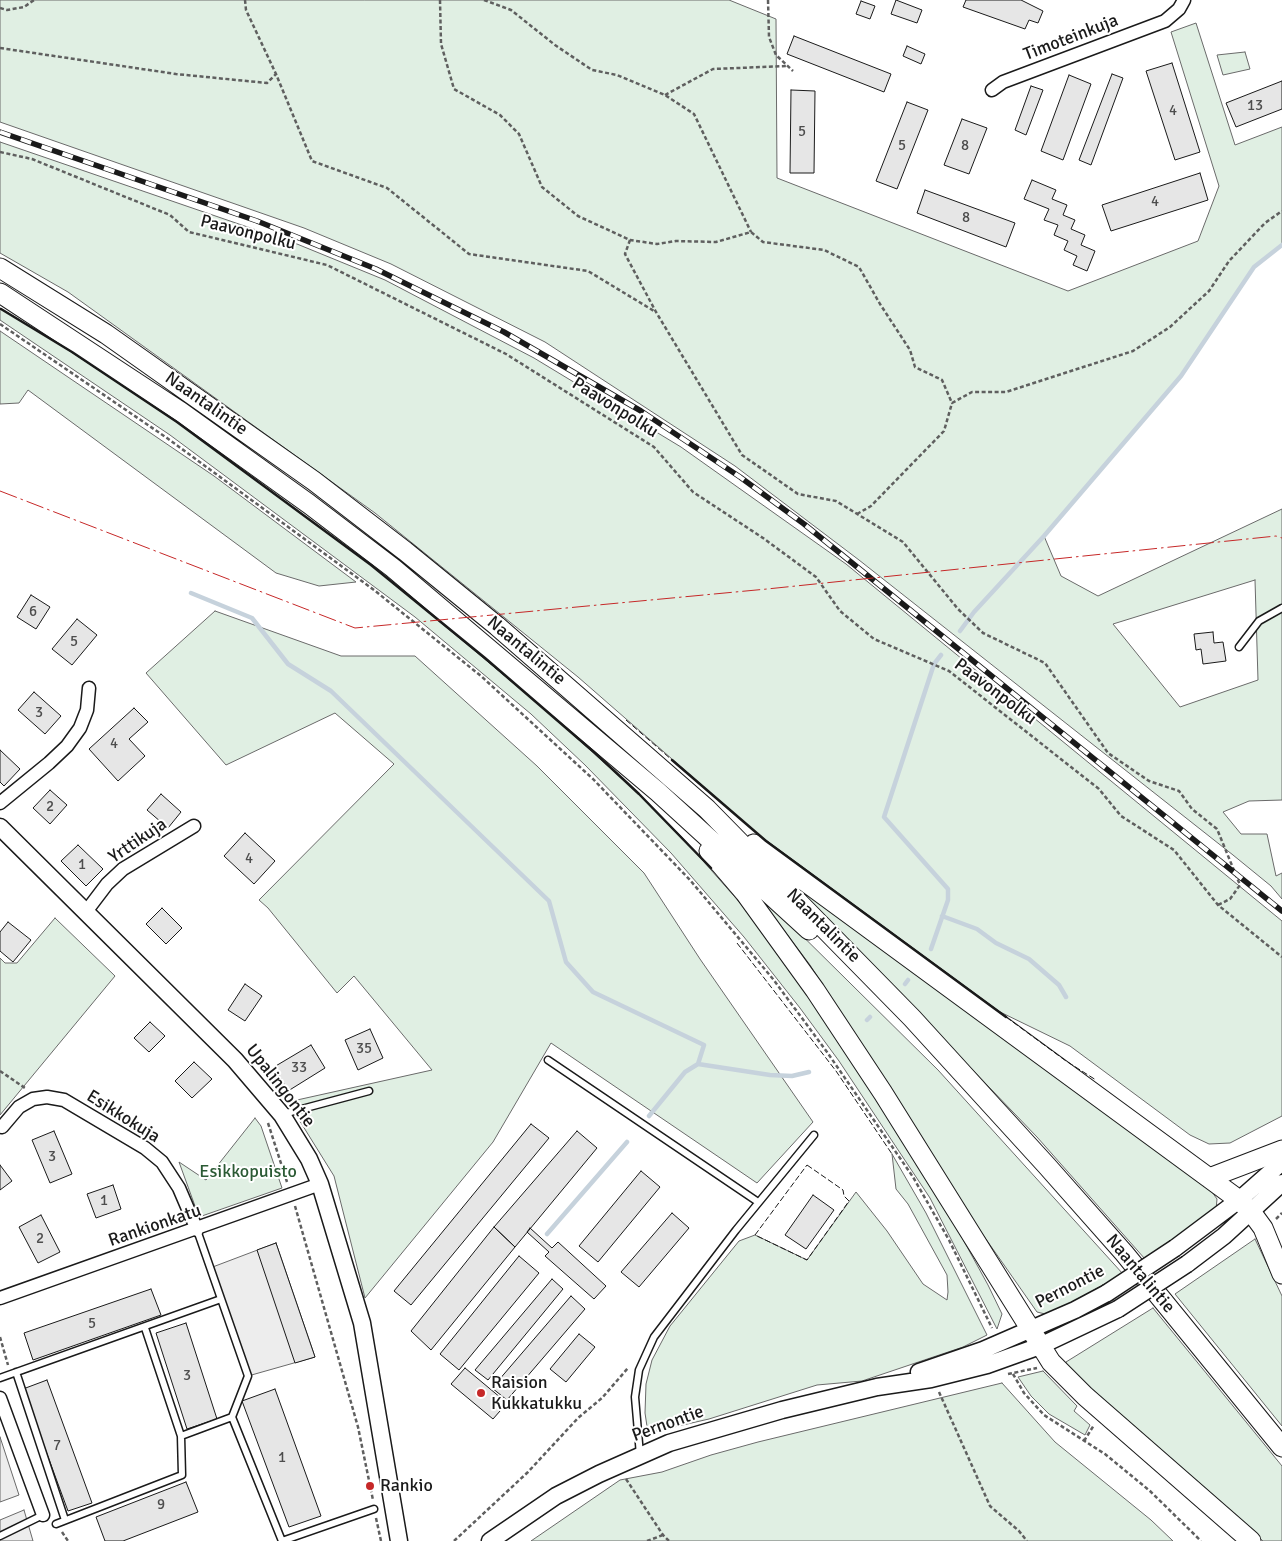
<!DOCTYPE html>
<html>
<head>
<meta charset="utf-8">
<style>
	body { margin:0 }
	canvas { display:block; background:#fff }
</style>
</head>
<body>
<canvas width="1282" height="1541"></canvas>
<script>
const g = document.querySelector('canvas').getContext('2d');
g.lineJoin = 'round';
function fill(path, color) { g.fillStyle = color; g.fill(path, 'evenodd'); }
const shape = rows => new Path2D(rows.map(r => 'M' + r).join(''));
function stroke(path, color, width, dash) { g.strokeStyle = color; g.lineWidth = width; g.lineCap = dash ? 'butt' : 'round'; g.setLineDash(dash || []); g.stroke(path); }
function label(font, color, halo, rows, align = 'center') {
  g.font = font + ' Signika,sans-serif'; g.lineWidth = 4; g.setLineDash([]); g.textBaseline = 'middle'; g.strokeStyle = halo; g.fillStyle = color; for (const [text, x, y, turn = 0] of rows) {
    g.save(); g.translate(x, y); g.rotate((+turn || 0) * Math.PI / 180); g.textAlign = isNaN(turn) ? turn : align; if (halo) g.strokeText(text, 0, 0); g.fillText(text, 0, 0); g.restore();
  }
}
const green = shape([
	[0,0,729,0,776,19,777,178,1068,291,1198,241,1219,186,1171,32,1196,23,1235,145,1282,127,1282,245,1254,267,1181,376,1044,536,1061,576,1098,596,1282,509,1282,800,1249,801,1223,812,1241,834,1267,834,1276,876,1282,873,1282,899,1271,886,1233,855,859,560,735,466,545,342,391,264,304,228,0,122,0,0],
	[1255,580,1258,680,1180,707,1113,624,1255,580],
	[1245,52,1250,69,1223,75,1217,55,1245,52],
	[0,142,297,244,385,280,534,358,681,447,846,564,1282,921,1282,1116,1230,1143,1209,1144,1190,1135,1070,1046,994,1009,766,841,578,677,375,513,68,292,0,253,0,142],
	[0,308,72,352,177,422,371,565,540,705,639,794,681,836,749,913,819,1008,954,1223,988,1285,1002,1314,997,1329,930,1198,839,1061,800,1008,744,937,671,853,585,765,531,714,415,617,170,435,0,320,0,308],
	[0,331,214,476,356,582,319,586,276,573,28,390,19,403,0,404,0,331],
	[215,611,341,656,415,656,537,766,644,873,700,959,813,1122,757,1183,551,1043,493,1142,365,1298,334,1176,288,1102,432,1070,354,976,337,993,268,908,259,900,394,764,335,713,226,765,146,673,215,611],
	[794,884,1207,1185,1217,1199,1216,1210,1145,1259,1037,1137,794,884],
	[761,895,938,1070,1123,1274,1049,1315,1037,1312,962,1205,810,965,759,897,761,895],
	[55,918,115,976,0,1115,0,958,5,963,17,963,55,918],
	[255,1118,261,1126,282,1188,199,1217,179,1162,206,1180,255,1118],
	[892,1154,926,1213,987,1335,963,1347,862,1381,817,1385,709,1419,648,1433,645,1413,646,1384,652,1360,670,1326,739,1241,755,1235,807,1260,856,1192,887,1231,923,1284,947,1300,948,1292,947,1275,908,1204,896,1189,892,1154],
	[1255,1239,1282,1296,1282,1426,1175,1294,1255,1239],
	[1153,1308,1282,1466,1282,1541,1263,1541,1146,1442,1066,1365,1066,1362,1153,1308],
	[1043,1371,1077,1406,1074,1411,1090,1425,1085,1435,1049,1414,1031,1396,1018,1377,1043,1371],
	[1002,1383,1055,1442,1151,1520,1173,1541,531,1541,620,1480,662,1472,711,1455,758,1442,1002,1383]
]);
const parking = shape([
	[276,1243,315,1357,248,1376,210,1268,276,1243],
	[0,1437,19,1495,0,1502,0,1437],
	[24,1510,33,1541,0,1541,0,1520,24,1510]
]);
const stream = shape([
	[191,593,252,618,288,664,331,691,549,901,566,962,593,992,704,1045,698,1064,770,1075,792,1076,809,1072],
	[960,631,974,612,1044,536,1181,376,1254,267,1282,245],
	[942,916,977,929,996,943,1029,959,1059,985,1066,997],
	[931,949,948,900,948,889,884,817,934,664,941,655],
	[905,984,908,980],
	[867,1020,870,1017],
	[649,1116,685,1072,698,1064],
	[547,1234,627,1142]
]);
const building = shape([
	[896,0,922,10,917,23,891,14,896,0],
	[966,0,1021,0,1043,11,1038,23,1029,20,1025,29,963,7,966,0],
	[861,1,875,6,870,19,856,14,861,1],
	[794,36,891,74,884,92,787,54,794,36],
	[907,46,925,54,921,64,903,56,907,46],
	[1172,63,1200,152,1175,160,1146,71,1172,63],
	[1112,74,1123,78,1091,165,1079,160,1112,74],
	[1069,75,1091,84,1063,160,1041,151,1069,75],
	[1282,81,1282,109,1236,127,1226,103,1282,81],
	[1031,86,1043,90,1026,135,1015,130,1031,86],
	[791,90,815,91,814,173,790,173,791,90],
	[907,102,928,110,897,189,876,181,907,102],
	[962,119,987,128,969,174,944,165,962,119],
	[1200,173,1208,200,1111,231,1102,205,1200,173],
	[1032,180,1056,190,1052,199,1067,205,1063,215,1075,220,1071,229,1085,235,1081,245,1095,251,1087,271,1073,265,1077,256,1064,250,1068,241,1054,235,1058,225,1044,220,1049,209,1024,199,1032,180],
	[925,190,1015,223,1006,247,917,213,925,190],
	[31,595,50,607,36,629,17,617,31,595],
	[77,619,97,635,72,665,52,649,77,619],
	[1213,632,1214,643,1223,642,1226,661,1203,664,1201,649,1196,650,1194,634,1213,632],
	[34,692,61,716,45,734,18,710,34,692],
	[134,708,148,722,129,739,145,756,118,781,89,749,134,708],
	[0,750,20,769,4,786,0,782,0,750],
	[50,790,67,805,50,824,33,808,50,790],
	[161,794,181,812,168,828,147,810,161,794],
	[245,833,275,861,254,884,224,856,245,833],
	[78,845,103,869,86,886,61,861,78,845],
	[162,908,182,928,166,944,146,924,162,908],
	[8,922,31,940,13,962,0,951,0,932,8,922],
	[245,984,262,996,245,1021,228,1010,245,984],
	[150,1022,165,1036,149,1052,134,1038,150,1022],
	[370,1029,383,1058,358,1070,345,1040,370,1029],
	[311,1045,325,1068,288,1091,274,1067,311,1045],
	[194,1062,212,1079,192,1098,175,1081,194,1062],
	[531,1124,549,1138,411,1305,394,1291,531,1124],
	[54,1131,72,1174,50,1183,32,1140,54,1131],
	[577,1131,597,1148,515,1247,494,1227,577,1131],
	[0,1165,12,1181,0,1190,0,1165],
	[641,1171,660,1187,598,1262,579,1246,641,1171],
	[113,1185,121,1209,96,1218,87,1194,113,1185],
	[813,1195,834,1210,806,1249,785,1235,813,1195],
	[672,1213,689,1228,639,1287,621,1272,672,1213],
	[41,1215,60,1252,38,1263,19,1227,41,1215],
	[494,1227,515,1247,431,1350,411,1331,494,1227],
	[530,1228,552,1248,558,1242,606,1286,594,1299,545,1256,549,1252,527,1232,530,1228],
	[276,1243,315,1357,295,1363,257,1250,276,1243],
	[519,1256,539,1273,459,1370,440,1354,519,1256],
	[552,1279,563,1289,488,1380,475,1370,552,1279],
	[151,1289,161,1315,33,1360,24,1333,151,1289],
	[571,1296,585,1309,507,1400,492,1388,571,1296],
	[186,1323,217,1419,187,1429,156,1333,186,1323],
	[579,1334,595,1347,566,1382,550,1369,579,1334],
	[465,1368,507,1403,493,1419,451,1384,465,1368],
	[47,1380,92,1503,68,1511,23,1389,47,1380],
	[275,1389,321,1516,289,1527,242,1401,275,1389],
	[186,1482,198,1512,123,1541,105,1541,96,1517,186,1482]
]);
const path = shape([
	[245,0,246,10,276,74,312,161,387,188,469,254,588,271,654,311],
	[440,0,441,44,454,89,500,115,519,134,542,187,578,216,630,240,657,244,676,241,716,242,751,232,763,242,824,250,859,267,880,304,910,350,915,367,942,380,952,403,972,392,1006,392,1133,351,1170,327,1209,291,1229,261,1265,223,1282,211],
	[484,0,511,10,555,45,592,70,617,75,665,95,694,114,751,232],
	[768,0,769,37,776,55,793,71],
	[0,8,7,10,24,7,34,0],
	[0,48,176,74,267,83,276,74],
	[665,95,713,69,787,66],
	[0,152,32,159,170,215,189,232,327,265,506,354,654,447,693,492,763,538,816,577,840,611,874,639,949,671,1099,789,1121,816,1174,850,1218,905,1282,957],
	[630,240,625,254,656,312,742,455,798,494,836,501,903,542,958,609,983,633,1045,663,1108,753,1149,781,1179,791,1192,809,1217,829,1240,885,1230,899,1218,905],
	[0,324,167,438,374,590,481,676,593,779,690,880,773,979,827,1052,913,1177,949,1240,992,1328],
	[857,514,871,506,944,431,952,403],
	[0,1071,25,1088],
	[268,1123,287,1182],
	[285,1173,296,1166],
	[295,1206,358,1427,373,1500],
	[1276,1219,1282,1213],
	[0,1337,8,1365],
	[1008,1374,1037,1368],
	[1013,1374,1024,1393,1044,1415,1105,1454,1150,1491,1201,1541],
	[939,1392,990,1506,1019,1531,1027,1541],
	[1084,1441,1094,1425],
	[626,1479,663,1535,669,1541],
	[376,1518,381,1541],
	[62,1532,68,1541],
	[454,1541,528,1472,578,1418,602,1398,628,1368],
	[647,1541,663,1535]
]);
const service = shape([
	[1239,647,1259,621,1282,608],
	[548,1060,758,1202],
	[283,1114,369,1091],
	[197,1230,248,1376,232,1417,282,1541],
	[145,1328,181,1436],
	[16,1372,65,1520],
	[0,1378,221,1299],
	[640,1455,635,1397,639,1370,654,1337,736,1230,814,1135],
	[56,1524,182,1475,181,1436,232,1417],
	[0,1536,43,1515],
	[282,1541,374,1509]
]);
const minor = shape([
	[992,90,1003,82,1165,21,1179,9,1184,0],
	[0,803,49,763,67,746,80,728,87,710,89,688],
	[85,913,107,884,123,869,194,826],
	[2,1127,19,1107,33,1099,47,1097,64,1100,145,1148,162,1162,179,1188,197,1230],
	[0,1298,320,1184],
	[0,1398,43,1515]
]);
const tertiary = shape([
	[0,827,235,1060,282,1115,309,1159,320,1184,362,1323,399,1541],
	[1175,1248,1239,1200,1282,1162],
	[1187,1264,1224,1236,1282,1183],
	[919,1372,983,1350,1075,1310,1107,1293],
	[490,1541,556,1496,599,1474,669,1443,782,1410,877,1387,931,1379,987,1365,1040,1346,1118,1309]
]);
const secondary = shape([
	[0,268,106,334,314,481,405,551,497,626,707,809,912,1018,1047,1166,1124,1253,1282,1447],
	[0,293,181,412,309,504,393,568,658,792,809,930],
	[754,844,1239,1200,1252,1213,1263,1228,1282,1274],
	[709,851,745,893,815,990,883,1093,1051,1362,1085,1396,1251,1541],
	[1209,1178,1282,1150]
]);
const rail = shape([
	[0,132,257,221,376,269,504,332,641,411,740,477,804,524,1282,911]
]);
const tertiaryBridge = shape([
	[1107,1293,1175,1248],
	[1118,1309,1187,1264]
]);
const fence = shape([
	[0,308,1,309],
	[626,720,672,760],
	[737,943,836,1071,892,1154],
	[1006,1017,1066,1061,1096,1080],
	[807,1165,843,1190,844,1196,849,1201,807,1260,755,1235,807,1165]
]);
const wall = shape([
	[1,309,72,352,177,422,371,565,485,658,595,753,639,794,711,868],
	[672,760,766,841,1006,1017]
]);
const power = shape([
	[0,491,355,628,767,589,1276,536,1282,538]
]);
const markers = [
	[481,1393,5,"#c62828"],
	[370,1486,5,"#c62828"]
];
const numberNames = [
	["13",1255,106],
	["4",1173,111],
	["5",802,132],
	["5",902,146],
	["8",965,146],
	["4",1155,202],
	["8",966,218],
	["6",33,612],
	["5",74,642],
	["3",39,713],
	["4",114,744],
	["2",50,807],
	["4",249,859],
	["1",82,865],
	["35",364,1049],
	["33",299,1068],
	["3",52,1157],
	["1",104,1201],
	["2",40,1239],
	["5",92,1324],
	["3",187,1376],
	["7",57,1446],
	["1",282,1458],
	["9",161,1505]
];
const streetNames = [
	["Timoteinkuja",1071,38,-21],
	["Paavonpolku",248,233,14],
	["Naantalintie",206,404,35],
	["Paavonpolku",615,408,32],
	["Naantalintie",526,651,40],
	["Paavonpolku",995,692,37],
	["Yrttikuja",138,841,-34],
	["Naantalintie",823,926,45],
	["Upalingontie",280,1086,52],
	["Esikkokuja",123,1117,32],
	["Rankionkatu",155,1226,-19],
	["Naantalintie",1140,1274,50],
	["Pernontie",1070,1287,-27],
	["Pernontie",668,1424,-20]
];
const parkNames = [
	["Esikkopuisto",248,1172]
];
const poiNames = [
	["Raision",491,1383],
	["Kukkatukku",491,1404],
	["Rankio",380,1486]
];
fill(green, '#e0efe3');
stroke(green, '#6a6a6a', 1);
fill(parking, '#ededed');
stroke(parking, '#6a6a6a', 1);
stroke(stream, '#c6d2dc', 4.5);
fill(building, '#e6e6e6');
stroke(building, '#1a1a1a', 1);
stroke(service, '#1a1a1a', 9);
stroke(minor, '#1a1a1a', 15);
stroke(tertiary, '#1a1a1a', 19);
stroke(secondary, '#1a1a1a', 21);
stroke(path, '#5f5f5f', 2.5, [4, 2.5]);
stroke(service, '#fff', 6);
stroke(minor, '#fff', 12);
stroke(tertiary, '#fff', 16);
stroke(secondary, '#fff', 19);
stroke(rail, '#1a1a1a', 5.5);
stroke(rail, '#fff', 4, [11]);
stroke(tertiaryBridge, '#1a1a1a', 19, []);
stroke(tertiaryBridge, '#fff', 16);
stroke(fence, '#1a1a1a', 1, [6, 2.5]);
stroke(wall, '#1a1a1a', 2.5);
stroke(power, '#c62828', 1, [18, 4, 2.5, 4]);
for (const [x, y, r, color] of markers) { const dot = new Path2D(); dot.arc(x, y, r, 0, 2 * Math.PI); g.fillStyle = color; g.fill(dot); stroke(dot, '#fff', 2); }
label('15px', '#4d4d4d', null, numberNames);
label('18px', '#1a1a1a', '#fff', streetNames);
label('18px', '#2b5a34', '#fff', parkNames);
label('18px', '#1a1a1a', '#fff', poiNames, 'left');
</script>
</body>
</html>
